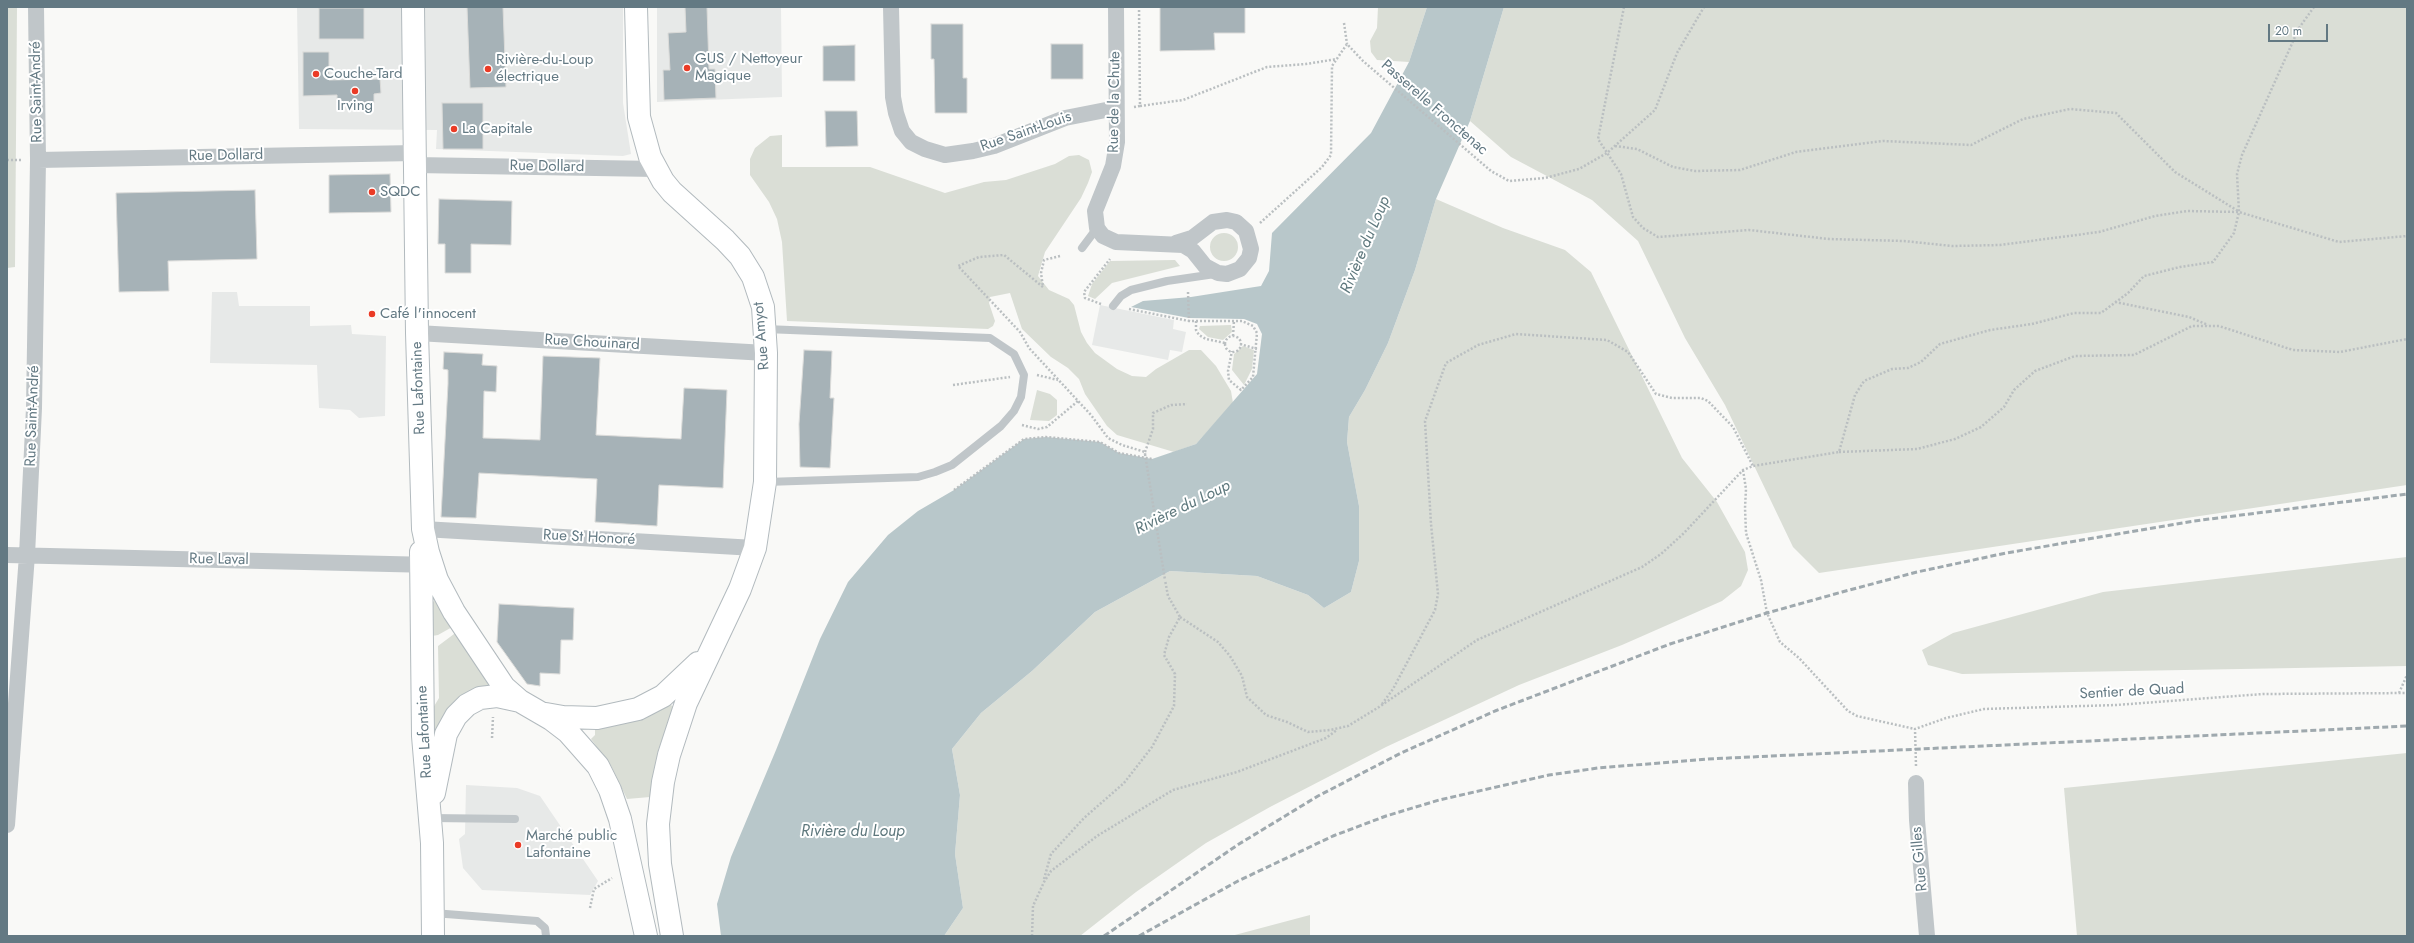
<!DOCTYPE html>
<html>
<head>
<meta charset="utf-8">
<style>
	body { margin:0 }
	#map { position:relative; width:2414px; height:943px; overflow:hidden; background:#f9f9f7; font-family:Jost,sans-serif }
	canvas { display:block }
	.frame { position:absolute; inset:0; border:8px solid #637983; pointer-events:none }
	.scale { position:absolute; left:2268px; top:24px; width:60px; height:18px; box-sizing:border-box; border:2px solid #637983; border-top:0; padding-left:5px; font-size:12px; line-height:14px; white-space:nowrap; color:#637983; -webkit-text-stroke:3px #fff; paint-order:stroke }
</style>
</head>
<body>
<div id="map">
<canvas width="2414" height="943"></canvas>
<div class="frame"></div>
<div class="scale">20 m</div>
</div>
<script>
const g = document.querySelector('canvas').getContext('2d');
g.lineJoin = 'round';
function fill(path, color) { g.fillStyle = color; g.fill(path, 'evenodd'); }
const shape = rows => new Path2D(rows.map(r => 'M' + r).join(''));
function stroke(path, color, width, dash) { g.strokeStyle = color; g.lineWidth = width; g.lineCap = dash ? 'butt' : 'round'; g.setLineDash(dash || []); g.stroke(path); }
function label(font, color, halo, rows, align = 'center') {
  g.font = font + ' Jost,sans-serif'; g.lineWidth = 4; g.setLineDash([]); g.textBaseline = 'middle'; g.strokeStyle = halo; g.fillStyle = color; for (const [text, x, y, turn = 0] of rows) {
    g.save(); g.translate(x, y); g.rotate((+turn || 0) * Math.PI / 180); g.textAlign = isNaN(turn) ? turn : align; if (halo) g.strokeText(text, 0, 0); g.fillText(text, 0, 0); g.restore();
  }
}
const built = shape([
	[297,7,623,7,623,103,631,154,623,156,436,149,437,130,299,129],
	[657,7,781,7,782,97,657,102],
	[212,292,237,292,239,306,310,306,310,326,351,325,352,334,386,336,385,416,359,418,350,410,319,408,317,365,210,363],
	[1100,305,1174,320,1173,329,1186,332,1182,352,1170,350,1168,360,1092,345],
	[466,785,517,788,540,796,598,881,590,895,482,890,463,868,459,839,465,834]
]);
const green = shape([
	[7,7,17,7,15,267,7,268],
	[1378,7,1427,7,1409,62,1377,60,1371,52,1370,41,1377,28],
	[1504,7,2407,7,2407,485,1819,573,1793,547,1725,405,1685,338,1638,241,1592,200,1511,157,1470,121],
	[782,135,782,167,870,167,945,193,984,182,1006,180,1055,164,1069,156,1079,155,1089,160,1092,172,1088,183,1081,198,1045,252,1038,276,1049,290,1069,299,1074,305,1081,332,1087,343,1095,353,1117,369,1132,376,1146,377,1156,369,1189,350,1201,350,1216,366,1231,391,1233,403,1196,444,1174,452,1117,435,1107,426,1085,394,1079,379,1068,368,1051,357,1022,329,1010,293,990,297,989,303,995,321,993,326,988,329,787,321,782,242,777,219,769,202,750,175,750,159,755,148,770,136],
	[1436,199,1503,228,1565,250,1591,272,1682,458,1717,502,1745,552,1748,570,1741,586,1722,601,1622,645,1519,685,1386,747,1270,807,1206,843,1136,892,1080,936,944,936,963,908,955,854,960,795,952,749,981,713,1032,671,1095,612,1170,571,1257,576,1308,595,1324,608,1351,592,1359,561,1359,506,1347,442,1349,417,1365,390,1388,343,1415,270],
	'1210 247a14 14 0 1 1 28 0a14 14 0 1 1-28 0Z',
	[1175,260,1180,266,1112,283,1095,299,1088,296,1092,284,1110,261],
	[1231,325,1232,332,1223,340,1208,337,1199,329,1200,326],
	[1243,346,1254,350,1252,369,1244,385,1232,370,1234,354],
	[1037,390,1050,394,1057,400,1057,415,1049,421,1030,420],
	[2407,557,2407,666,1962,674,1928,665,1922,650,1953,633,2103,592],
	[435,600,454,626,438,635,432,636,432,603],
	[458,631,489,686,453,704,441,719,437,736,433,736,433,708,439,698,438,646],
	[669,703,673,707,658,751,650,797,627,799,611,766,591,739,595,735,595,726],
	[2407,753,2407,936,2077,936,2064,788],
	[1310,915,1310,936,1231,936]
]);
const water = shape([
	[1427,7,1504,7,1470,121,1436,199,1415,270,1388,343,1365,390,1349,417,1347,442,1359,506,1359,561,1351,592,1324,608,1308,595,1257,576,1170,571,1095,612,1032,671,981,713,952,749,960,795,955,854,963,908,944,936,721,936,717,904,731,857,776,750,820,639,848,582,888,535,918,511,954,490,1024,439,1046,437,1100,442,1119,453,1152,459,1196,444,1257,374,1262,334,1257,324,1244,319,1189,318,1131,307,1143,301,1191,297,1261,286,1269,271,1272,233,1371,133,1409,62]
]);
const building = shape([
	[467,7,503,7,506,87,470,88,467,7],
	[685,7,707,7,709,69,715,69,716,98,664,100,663,70,670,70,668,33,686,32,685,7],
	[1160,7,1245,7,1245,33,1214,33,1215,50,1160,51,1160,7],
	[319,8,364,8,364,39,319,39,319,8],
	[931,24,963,24,963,78,967,78,967,113,935,113,934,59,931,59,931,24],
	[1051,44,1083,44,1083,79,1051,79,1051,44],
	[855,45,855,81,823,81,823,46,855,45],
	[303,52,329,52,329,80,380,79,381,93,374,94,374,103,337,103,337,95,303,96,303,52],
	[442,103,483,103,483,149,443,149,442,103],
	[825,111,857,111,858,146,826,147,825,111],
	[390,174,391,212,329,213,329,175,390,174],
	[255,190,257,259,168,261,169,291,119,292,116,193,255,190],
	[439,199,512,201,511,245,471,244,471,273,445,273,445,244,438,244,439,199],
	[804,350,832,351,830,398,834,398,830,468,800,467,799,424,804,350],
	[444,352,483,354,482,365,497,366,496,392,484,391,483,438,540,440,543,356,600,358,596,435,681,439,684,388,727,390,723,488,659,485,657,526,595,522,597,479,479,473,476,518,441,517,448,384,448,370,443,369,444,352],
	[499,604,574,608,573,640,561,640,560,674,540,673,540,686,527,684,497,642,499,604]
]);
const path = shape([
	[1624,7,1598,139,1621,174,1633,217,1643,228,1658,237,1749,230,1829,239,1904,241,1952,246,2000,245,2099,232,2155,216,2187,211,2239,212,2339,242,2407,236],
	[1344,23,1347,44],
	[1140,106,1183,100,1267,67,1306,64,1337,59],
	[1134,107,1140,106,1139,7],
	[1615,146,1637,149,1673,167,1695,171,1740,170,1796,152,1883,141,1971,145,2023,119,2070,109,2116,113,2175,172,2238,211],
	[7,160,21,160],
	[1260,223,1322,167,1331,155,1332,66,1347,44,1363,61,1491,171,1509,181,1545,178,1579,169,1607,153,1655,110,1677,53,1704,7],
	[1060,256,1044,260,1041,273,1043,287,1004,255,979,257,958,266,1020,332,1029,348,1091,415,1108,438,1122,445,1145,452,1145,454],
	[1188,292,1189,321,1242,321,1253,326,1257,333,1253,377,1241,390,1229,380,1228,371,1232,351],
	[2115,302,2189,317,2208,325],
	[1101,304,1085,298,1084,292,1110,259],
	[1129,309,1189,321],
	[1196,321,1196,330,1199,335,1206,339,1225,343],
	[1233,336,1234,321],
	'1225 344a8 8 0 1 1 16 0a8 8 0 1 1-16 0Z',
	[1240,344,1257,349],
	[1037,375,1058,380],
	[953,385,1010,377],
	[1022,425,1038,429,1047,427,1078,401],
	[1145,452,1153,429,1153,413,1171,405,1187,404],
	[1839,452,1917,449,1955,439,1981,427,2004,407,2014,390,2035,371,2075,356,2134,355,2192,326,2219,326,2293,350,2340,352,2407,339],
	[1743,470,1746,489,1745,508,1746,533,1761,580,1767,613,1780,642,1799,658,1848,711,1857,716,1915,729],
	[954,490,1024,439,1046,437,1100,442,1119,453,1152,459],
	[1180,617,1218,642,1230,656,1242,676,1247,697,1266,715,1287,722,1308,732,1330,730,1348,726,1379,707,1477,640,1642,567,1661,554,1683,534,1743,470,1753,466,1839,452,1855,395,1864,381,1892,369,1908,368,1921,362,1940,344,1990,330,2032,324,2074,313,2101,313,2128,293,2144,276,2180,267,2213,262,2234,233,2239,212,2237,174,2242,155,2299,28,2314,7],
	[2399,693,2407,675],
	[1382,704,1393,689,1435,610,1438,594,1431,524,1425,421,1446,363,1478,345,1516,334,1607,340,1628,352,1656,394,1672,398,1701,398,1708,401,1733,427,1753,466],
	[492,738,493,717],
	[1916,766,1915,729,1946,718,1984,709,2116,705,2263,694,2407,693],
	[1044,879,1051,854,1084,818,1124,783,1152,747,1174,706,1175,674,1164,655,1169,637,1180,617,1168,596,1165,580],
	[590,908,594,889,612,878],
	[1032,936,1033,906,1044,882,1051,871,1097,836,1173,790,1237,772,1326,738,1337,730]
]);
const lane = shape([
	[1082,248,1097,228],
	[1113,306,1121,296,1131,290,1167,281,1215,274],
	[765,329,990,338,1014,354,1024,375,1021,397,1014,411,1001,426,952,465,935,472,918,477,766,482],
	[431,818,515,819],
	[433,913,537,921,545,928,546,936]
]);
const street = shape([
	[891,7,893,97,896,113,902,131,911,142,925,149,945,155,973,151,994,146,1065,118,1116,108],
	[1116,7,1117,142,1113,166,1095,211,1097,228,1103,236,1116,242,1183,245,1193,251,1205,266,1218,273,1227,274,1240,269,1249,258,1251,249,1246,231,1236,222,1227,220,1213,222,1192,238,1176,243],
	[38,160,415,153],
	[415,165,656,169],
	[417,333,766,353],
	[423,529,755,548],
	[7,555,432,565],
	[1916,783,1917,820,1927,936],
	[7,825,27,555,34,408,38,160,36,7]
]);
const secondary = shape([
	[413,7,417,333,423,529,428,552,437,580,454,612,504,687,520,701,551,719,568,732,598,766,610,790,620,819,646,936],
	[636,7,639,117,650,157,663,181,672,192,725,240,740,256,753,277,763,307,766,353,765,482,755,548,740,589,686,703,669,755,663,782,658,824,660,864,672,936],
	[421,552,423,736,432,843,433,936],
	[546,714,563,717,597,718,638,709,663,696,698,663],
	[434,793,446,734,456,716,467,705,480,698,497,696,520,701]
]);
const rail = shape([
	[1104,936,1239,844,1318,796,1401,753,1495,711,1670,644,1767,613,1842,592,1917,572,2006,553,2194,521,2407,494],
	[1139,936,1238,881,1333,836,1386,816,1439,800,1549,775,1598,768,1708,759,2407,726]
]);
const pathBridge = shape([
	[1145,454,1165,580]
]);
const markers = [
	[687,68,4,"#ea3b26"],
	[488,69,4,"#ea3b26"],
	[316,74,4,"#ea3b26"],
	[355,91,4,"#ea3b26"],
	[454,129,4,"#ea3b26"],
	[372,192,4,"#ea3b26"],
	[372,314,4,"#ea3b26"],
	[518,845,4,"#ea3b26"]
];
const poiNames = [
	["GUS / Nettoyeur",695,59],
	["Magique",695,76],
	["Rivière-du-Loup",496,60],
	["électrique",496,77],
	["Couche-Tard",324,74],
	["Irving",355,106,"center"],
	["La Capitale",462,129],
	["SQDC",380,192],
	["Café l'innocent",380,314],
	["Marché public",526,836],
	["Lafontaine",526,853]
];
const streetNames = [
	["Rue Saint-André",37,92,-91],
	["Rue de la Chute",1115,102,-89],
	["Passerelle Fronctenac",1434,108,41],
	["Rue Saint-Louis",1026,132,-19],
	["Rue Dollard",226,156,-1],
	["Rue Dollard",547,167,1],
	["Rue Amyot",762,336,-95],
	["Rue Chouinard",592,343,3],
	["Rue Lafontaine",419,388,-92],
	["Rue Saint-André",33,416,-88],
	["Rue St Honoré",589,538,3],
	["Rue Laval",219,560,1],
	["Sentier de Quad",2132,692,-3],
	["Rue Lafontaine",425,732,-93],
	["Rue Gilles",1920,859,-95]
];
const waterNames = [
	["Rivière du Loup",1366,245,-67],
	["Rivière du Loup",1183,508,-26],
	["Rivière du Loup",853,832]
];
fill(built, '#e7e9e8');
fill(green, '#daded6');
fill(water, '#b8c7ca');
fill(building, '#a6b2b7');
stroke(building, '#dbdbd9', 1);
stroke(secondary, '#b2babe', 24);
stroke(path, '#babfc1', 2.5, [2, 2]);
stroke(lane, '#c0c6c9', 8);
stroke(street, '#c0c6c9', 16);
stroke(secondary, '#fff', 22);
stroke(rail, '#9fa9ae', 3, [6, 3]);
stroke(pathBridge, '#babfc1', 2.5, [2, 2]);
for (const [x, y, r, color] of markers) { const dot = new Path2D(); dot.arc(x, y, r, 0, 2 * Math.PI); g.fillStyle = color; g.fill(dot); stroke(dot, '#fff', 1.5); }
label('15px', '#637983', '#fff', poiNames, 'left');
label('15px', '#637983', '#fff', streetNames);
label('italic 16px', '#5e787d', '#fff', waterNames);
</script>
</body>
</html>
